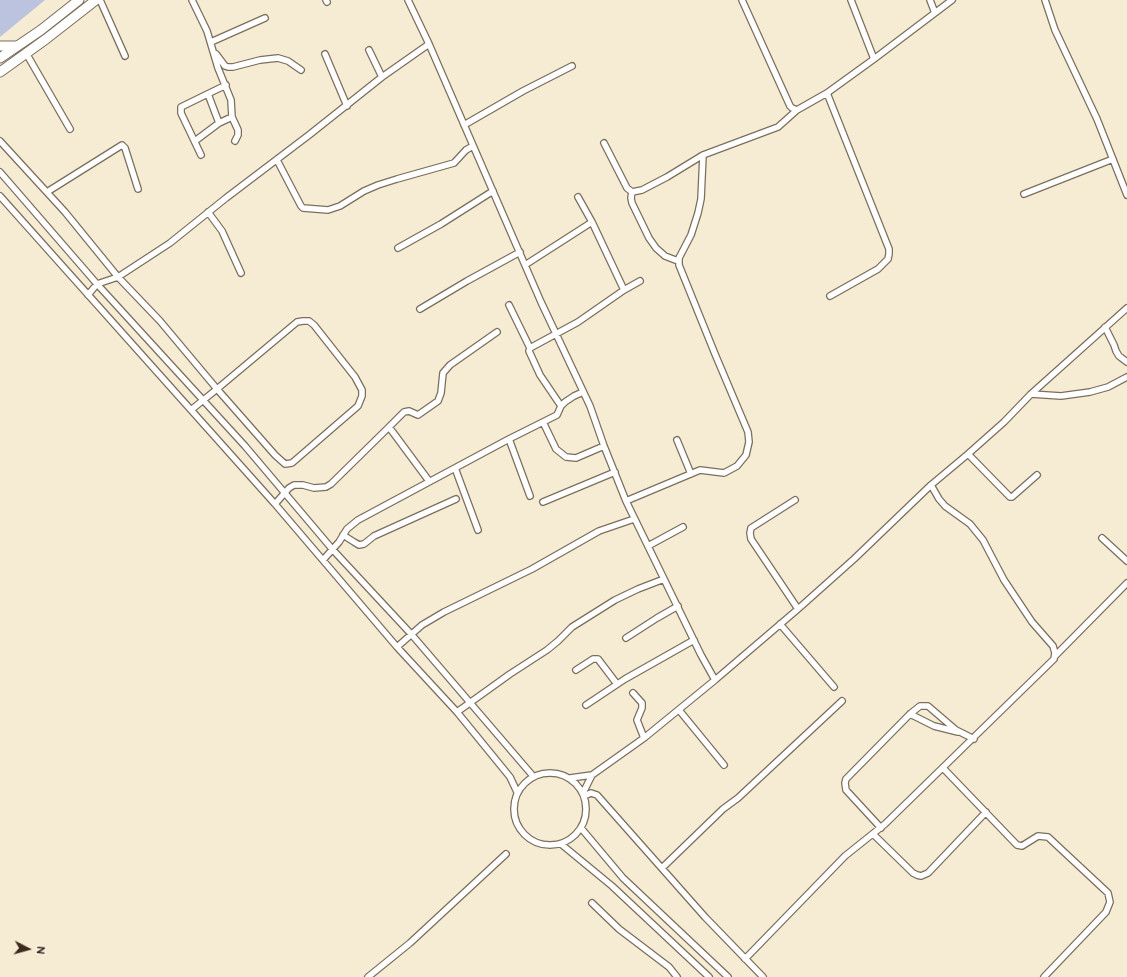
<!DOCTYPE html>
<html>
<head>
<meta charset="utf-8">
<style>
	body { margin:0 }
	#map { position:relative; width:1127px; height:977px; overflow:hidden; background:#f6ebd3; font-family:"Balsamiq Sans",sans-serif }
	canvas { display:block }
	.north { position:absolute; left:8px; top:929px; width:40px; height:40px; -webkit-text-stroke:3px #fcf5e5; paint-order:stroke; rotate:96deg; font-size:11px; font-weight:700; line-height:16px; text-align:center; color:#3b2a1e }
	.north::after { content:''; display:block; margin:auto; width:14px; height:18px; background:#3b2a1e; clip-path:polygon(50% 0,100% 100%,50% 72%,0 100%) }
</style>
</head>
<body>
<div id="map">
<canvas width="1127" height="977"></canvas>
<div class="north">N</div>
</div>
<script>
const g = document.querySelector('canvas').getContext('2d');
g.lineJoin = 'round';
function fill(path, color) { g.fillStyle = color; g.fill(path, 'evenodd'); }
const shape = rows => new Path2D(rows.map(r => 'M' + r).join(''));
function stroke(path, color, width, dash) { g.strokeStyle = color; g.lineWidth = width; g.lineCap = dash ? 'butt' : 'round'; g.setLineDash(dash || []); g.stroke(path); }
const industrial = shape([
	[0,0,45,0,0,37]
]);
const street = shape([
	[100,0,125,56],
	[192,0,207,31,218,68,231,100,232,117,238,130,238,135,235,141],
	[326,0,327,2],
	[408,0,429,44,541,302,590,406,604,446,626,501,701,655,715,680],
	[742,0,790,106,792,108,797,110,827,93,874,59,952,0],
	[851,0,874,59],
	[930,0,935,13],
	[1045,0,1055,30,1097,119,1127,195],
	[211,42,265,18],
	[369,50,382,77],
	[26,53,70,129],
	[216,54,225,66,228,67,233,67,260,60,278,58,288,61,301,70],
	[325,54,347,106],
	[827,93,889,249,889,254,888,259,878,269,830,296],
	[208,94,219,123],
	[464,125,523,91,572,66],
	[0,141,65,212,118,277,160,321,217,389,275,455,285,464,292,463,358,406,362,396,362,390,355,377,314,325,309,321,303,321,297,322,217,389,191,410],
	[195,141,219,123,232,117],
	[604,143,627,188,632,192,642,190,667,177,703,155],
	[201,155,181,113,181,107,226,85],
	[277,160,301,206,303,208,328,210,340,206,364,191,378,185,397,179,454,163,466,150,473,146],
	[0,172,97,284,245,446,333,550,412,635,533,776],
	[47,192,122,145,125,148,138,189],
	[632,192,631,198,632,203,649,238,656,248,665,256,678,261],
	[1024,194,1113,159],
	[0,196,275,504,397,647,457,712,510,777,517,792],
	[578,197,592,222,624,290],
	[208,212,222,231,241,273],
	[398,248,441,224,493,191],
	[525,265,592,222],
	[88,295,97,284,118,277,170,243,226,198,309,135,382,77,429,44],
	[509,305,530,348],
	[420,309,467,281,520,252],
	[1105,327,1114,345,1116,351,1119,356,1127,362],
	[1031,394,1061,396,1090,392,1108,387,1127,377],
	[561,406,540,375,529,351,530,348,578,322,624,290,640,281],
	[543,422,556,449,566,457,576,458,604,446],
	[389,427,404,412,409,411,418,415,438,401,441,393,443,373,450,365,497,332],
	[509,439,530,496],
	[677,440,691,474],
	[968,454,1010,497,1012,497,1037,475],
	[455,468,478,530],
	[795,500,751,528,750,533,751,539,798,609],
	[626,501,700,470,724,473,737,466,746,455,749,442,748,432,715,354,679,265,679,258,691,235,698,213,701,199,703,155,778,127,797,110],
	[543,502,615,472],
	[275,504,289,488,294,485,303,485,314,488,326,487,331,484,389,427,429,481],
	[343,535,354,542,359,545,364,544,374,536,456,499],
	[1102,538,1127,561],
	[648,546,683,527],
	[323,560,339,542,347,529,358,520,509,439,557,415,561,406,565,402,574,396,583,392],
	[780,624,834,687],
	[626,638,657,618,678,606],
	[397,647,422,625,444,612,532,569,599,531,634,519],
	[1055,656,1127,583],
	[576,670,593,659,598,659,617,684],
	[633,693,642,703,642,708,637,720,644,738],
	[586,705,625,679,694,640],
	[679,710,724,765],
	[457,712,510,674,547,650,558,641,572,627,615,600,638,589,664,579],
	[910,714,934,726,958,732],
	[943,768,1017,845,1022,846,1038,836,1048,837,1108,893,1110,902,1106,912,1044,977],
	'514 809a36 36 0 1 1 72 0a36 36 0 1 1-72 0Z',
	[570,778,592,775,644,738,715,680,798,609,854,559,931,485,968,454,1004,422,1031,394,1127,308],
	[583,793,592,775],
	[584,796,591,793,597,795,705,917,763,977],
	[581,828,623,878,728,977],
	[881,828,846,790,845,783,846,779,910,714,920,706,928,706,956,730,974,739],
	[873,834,913,873,917,875,921,876,928,873,986,812],
	[561,844,612,886,709,977],
	[662,868,723,809,738,798,842,701],
	[592,903,619,929,669,967,677,977],
	[745,959,845,856,885,824,1054,659,1055,653,1053,646,1032,622,1004,580,983,540,970,524,945,506,939,499,931,485],
	[368,977,410,943,506,854]
]);
const primary = shape([
	[0,46,16,46],
	[0,58,41,30,79,0],
	[0,72,46,39,96,0]
]);
fill(industrial, '#bbc3de');
stroke(street, '#7c6e5d', 8);
stroke(primary, '#7c6e5d', 11);
stroke(street, '#fff', 5.5);
stroke(primary, '#fff', 9);
</script>
</body>
</html>
